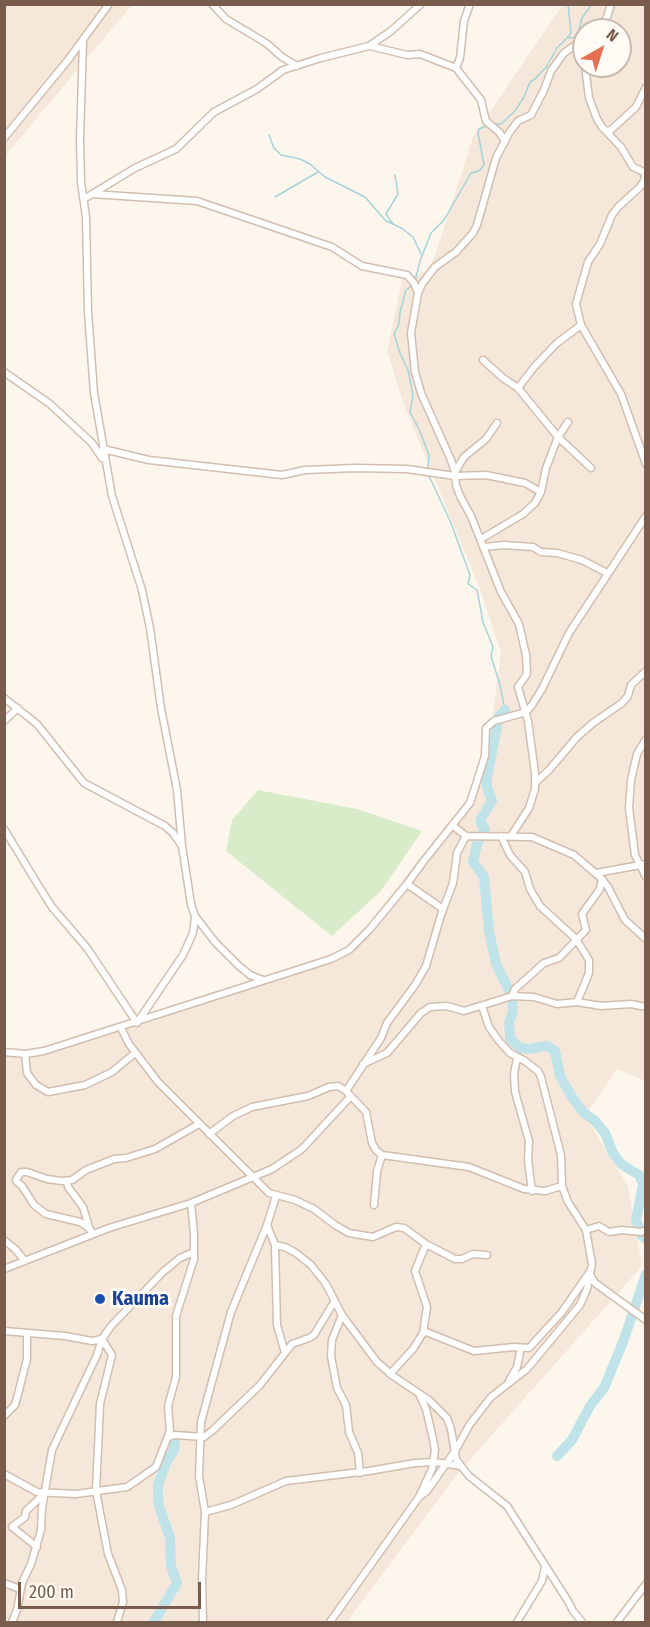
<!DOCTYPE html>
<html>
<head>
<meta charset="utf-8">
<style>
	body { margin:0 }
	#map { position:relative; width:650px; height:1627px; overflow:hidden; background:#fdf6ec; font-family:"Fira Sans Condensed",sans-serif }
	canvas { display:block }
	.frame { position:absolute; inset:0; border:6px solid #7a5c4d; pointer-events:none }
	.north { position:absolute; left:572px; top:18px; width:60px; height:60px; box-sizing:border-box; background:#fffaf3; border:2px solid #cabbb1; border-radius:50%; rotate:39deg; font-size:16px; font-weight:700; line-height:24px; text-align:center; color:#7a5c4d }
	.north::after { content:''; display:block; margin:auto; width:21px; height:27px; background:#e76f51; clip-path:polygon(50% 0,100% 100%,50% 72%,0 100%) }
	.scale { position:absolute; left:18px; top:1582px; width:183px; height:27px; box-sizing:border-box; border:3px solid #7a5c4d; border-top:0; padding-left:8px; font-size:18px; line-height:21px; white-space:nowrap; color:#7a5c4d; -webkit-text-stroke:4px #fffaf3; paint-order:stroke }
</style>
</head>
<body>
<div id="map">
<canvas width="650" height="1627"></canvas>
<div class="frame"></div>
<div class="north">N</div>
<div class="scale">200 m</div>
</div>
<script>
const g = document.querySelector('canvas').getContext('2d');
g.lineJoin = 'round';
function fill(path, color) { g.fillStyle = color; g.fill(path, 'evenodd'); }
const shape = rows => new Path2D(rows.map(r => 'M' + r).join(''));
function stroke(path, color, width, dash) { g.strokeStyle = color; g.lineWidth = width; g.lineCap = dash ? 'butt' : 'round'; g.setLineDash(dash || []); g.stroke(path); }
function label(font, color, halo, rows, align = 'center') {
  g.font = font + ' "Fira Sans Condensed",sans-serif'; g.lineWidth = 6; g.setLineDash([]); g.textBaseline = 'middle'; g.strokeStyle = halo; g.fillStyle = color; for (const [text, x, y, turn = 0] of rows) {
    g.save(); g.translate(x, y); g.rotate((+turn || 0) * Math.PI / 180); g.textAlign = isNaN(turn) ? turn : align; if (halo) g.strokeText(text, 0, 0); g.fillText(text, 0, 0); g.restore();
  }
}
const residential = shape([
	[563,4,645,5,645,1081,617,1069,585,1116,628,1186,642,1266,460,1471,347,1622,5,1622,4,1050,41,1050,154,1021,171,1013,341,958,485,776,501,652,480,589,404,405,387,351,402,280,426,271,434,259,473,137],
	[584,30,620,30,620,66,584,66],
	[5,5,132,5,5,156]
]);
const green = shape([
	[258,790,357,809,422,831,381,891,332,936,226,851,232,820]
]);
const stream = shape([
	[569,38,577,37,582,18,592,4],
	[493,124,501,124,515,111,524,97,530,82,535,79,547,66,557,48,569,36,571,33,568,4],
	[269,135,274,148,281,155,300,159,310,164,325,177,365,197,386,221,393,224],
	[395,175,398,194,386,214,393,224,403,229,413,237,421,254],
	[275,197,318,172],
	[415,281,420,261,431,233,444,220,471,173,479,171,484,165,478,133,479,129,489,125],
	[413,285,406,290,400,312,399,324,394,334,400,353,408,370,413,395,410,412,419,429,429,455,428,468],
	[429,476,451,523,470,575,468,584,477,590,483,622,493,647,491,656,500,685,505,710]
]);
const river = shape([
	[505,710,499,716,487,777,487,787,492,801,481,819,481,823,485,829,477,844,473,862,484,877,489,931,496,964,512,996,513,1011,509,1023,510,1038,520,1048,529,1049,547,1046,555,1051,560,1076,572,1097,584,1113,594,1120,605,1133,613,1153,621,1164,639,1175,643,1184,636,1220,642,1236,646,1239],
	[557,1456,572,1440,590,1406,604,1388,623,1342,646,1274],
	[154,1622,177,1583,171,1566,170,1538,159,1506,158,1495,158,1485,165,1465,174,1450,175,1442]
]);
const minor = shape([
	[212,4,226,19,266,43,282,57,297,66],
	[598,30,607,17,611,4],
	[83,42,80,139,81,182,86,217,88,312,94,393,112,496,142,590,150,628,161,708,177,790,182,846],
	[370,46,407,55,420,54,456,68,481,100,486,121,500,133,505,142],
	[585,66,589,98,597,119,602,127,621,147,633,167,646,173],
	[456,68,460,58,464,21,470,4],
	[607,131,611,130,636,107,646,87],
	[4,138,68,60,109,4],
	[646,171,644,181,640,187,618,207,612,215,600,244,588,262,576,304,581,325,621,394,646,464],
	[92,194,197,201,332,247,362,266,407,275,414,283,418,293],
	[84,199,135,168,176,149,214,112,257,89,283,70,321,58,369,46,391,31,421,4],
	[483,360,503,378,518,388,558,437,591,468],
	[4,372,50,404,92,443,102,458],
	[518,388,535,366,557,343,581,325],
	[103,449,149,460,282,475,305,470,356,468,407,469,455,476,486,475,525,483,541,492],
	[455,472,464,457,486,439,497,423],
	[481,539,523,514,535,503,541,492,546,468,558,437,568,422],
	[484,547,504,545,533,547,541,552,557,553,582,560,607,573],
	[4,698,37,724,84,783,165,826,173,833,182,846,191,904,195,916,215,942,239,966,250,975,263,980],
	[4,721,18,708],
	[646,739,637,754,631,780,629,808,635,855,646,877],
	[536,782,549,770,577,737,593,723,622,703,628,696,631,685,646,671],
	[452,825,466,836,532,837,574,855,602,879,608,887,625,920,646,939],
	[4,829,40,888,52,907,87,948,137,1023,183,955,193,933,195,917],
	[501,836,510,855,525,872,530,889,540,906,576,939,589,960,589,973,577,1002],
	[511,836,529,808,535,789,535,773,528,721,518,687,527,674,526,655,519,624,501,592,471,516,460,496,456,485,455,472,451,460,421,393,415,372,411,333,418,293,422,284,435,267,456,252,473,233,477,225,496,158,509,133,518,121,531,115,544,90,551,71,564,53,574,46,579,46,584,49],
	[596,873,646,864],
	[407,884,443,909],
	[512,996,515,989,544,963,559,958,583,933,586,930,582,914,600,889,602,879],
	[121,1028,129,1044,158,1082,269,1193,295,1200,314,1209,335,1225,349,1233,373,1237,396,1227,404,1228,426,1244],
	[4,1052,25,1054,44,1051,331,959,349,950,369,930,407,884,423,862,470,803,485,756,486,728,494,721,526,712,532,705,542,689,569,633,646,516],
	[25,1054,27,1073,36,1085,48,1092,85,1085,112,1072,135,1053],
	[517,1058,514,1074,515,1092,529,1141,528,1160,532,1191],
	[363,1064,387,1053,421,1013,430,1007,447,1006,464,1011,512,996,534,997,557,1004,577,1002,601,1006,631,1004,646,1007],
	[346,1091,381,1038,387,1023,415,985,426,966,441,915,453,883,457,853,466,836],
	[209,1134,233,1116,252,1107,308,1096,329,1087,338,1086,346,1091,366,1112,372,1143,376,1150,382,1155,377,1171,374,1205],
	[382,1155,469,1167,524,1189,545,1191,562,1186],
	[67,1181,68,1187,83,1207,89,1227],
	[276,1196,267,1225,275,1245,277,1325,285,1353],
	[586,1230,599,1226,609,1232,622,1230,641,1232,646,1230],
	[93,1234,89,1228,80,1222,46,1214,34,1205,22,1186,17,1182,16,1180,21,1172,27,1172,47,1179,62,1181,72,1180,86,1170,114,1159,126,1158,155,1149,199,1124],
	[4,1240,15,1249,25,1261],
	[275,1245,285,1247,296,1253,311,1265,326,1284,342,1315,377,1362,393,1376,429,1400,447,1418,451,1429,456,1459,461,1466,469,1476,507,1506,568,1601,573,1611,582,1622],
	[4,1269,109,1228,191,1203,272,1169,302,1149,351,1096],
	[342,1315,332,1340,331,1356,337,1388,346,1405,349,1432,358,1453,360,1473],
	[4,1331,65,1336,92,1341,102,1339,112,1355,100,1404,96,1491,108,1554,122,1590,123,1602,117,1622],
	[423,1333,427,1307,415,1271,426,1244,455,1259,462,1259,473,1254,487,1255],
	[390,1374,413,1349,423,1333,426,1332,474,1351,514,1347,529,1348,562,1312,589,1273,595,1283,646,1320],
	[509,1381,517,1367,521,1348],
	[4,1416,15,1405,17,1398,27,1359,27,1333],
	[169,1437,175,1435,204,1437,213,1430,260,1385,292,1344,309,1338,314,1335,334,1302],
	[4,1474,37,1492,76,1494,127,1487,156,1467,170,1431,168,1406,176,1377,176,1316,194,1259,194,1233,191,1203],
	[419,1497,427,1491,455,1451,470,1424,491,1397,527,1369,580,1305,587,1289,592,1264,586,1230,568,1202,562,1186,561,1155,541,1077,538,1071,525,1061,510,1053,499,1041,489,1027,482,1006],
	[205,1512,231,1505,286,1481,369,1471,415,1463,434,1462,461,1466],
	[37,1547,12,1527,25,1517,26,1511,45,1493],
	[4,1583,20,1589],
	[12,1622,17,1610,22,1583,31,1564,41,1530,42,1508,52,1450,97,1355,102,1339,111,1326,163,1272,180,1258,194,1252],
	[203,1622,202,1580,205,1512,199,1476,201,1422,231,1312,267,1225],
	[330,1622,419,1497,432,1469,435,1450,433,1439,426,1409,420,1396],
	[517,1622,542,1581,545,1567],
	[617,1622,646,1584]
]);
const markers = [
	[100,1299,6,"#1a4fb4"]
];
const transitNames = [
	["Kauma",112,1299]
];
fill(residential, '#f5e8da');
fill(green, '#d8ecc9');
stroke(stream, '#a5d3da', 1.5);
stroke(river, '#bfe3e8', 10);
stroke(minor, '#d1beb0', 9);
stroke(minor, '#fff', 6);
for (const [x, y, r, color] of markers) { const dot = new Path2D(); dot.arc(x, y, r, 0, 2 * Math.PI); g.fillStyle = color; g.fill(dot); stroke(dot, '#fffaf3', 2); }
label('bold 20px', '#164399', '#fffaf3', transitNames, 'left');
</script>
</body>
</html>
